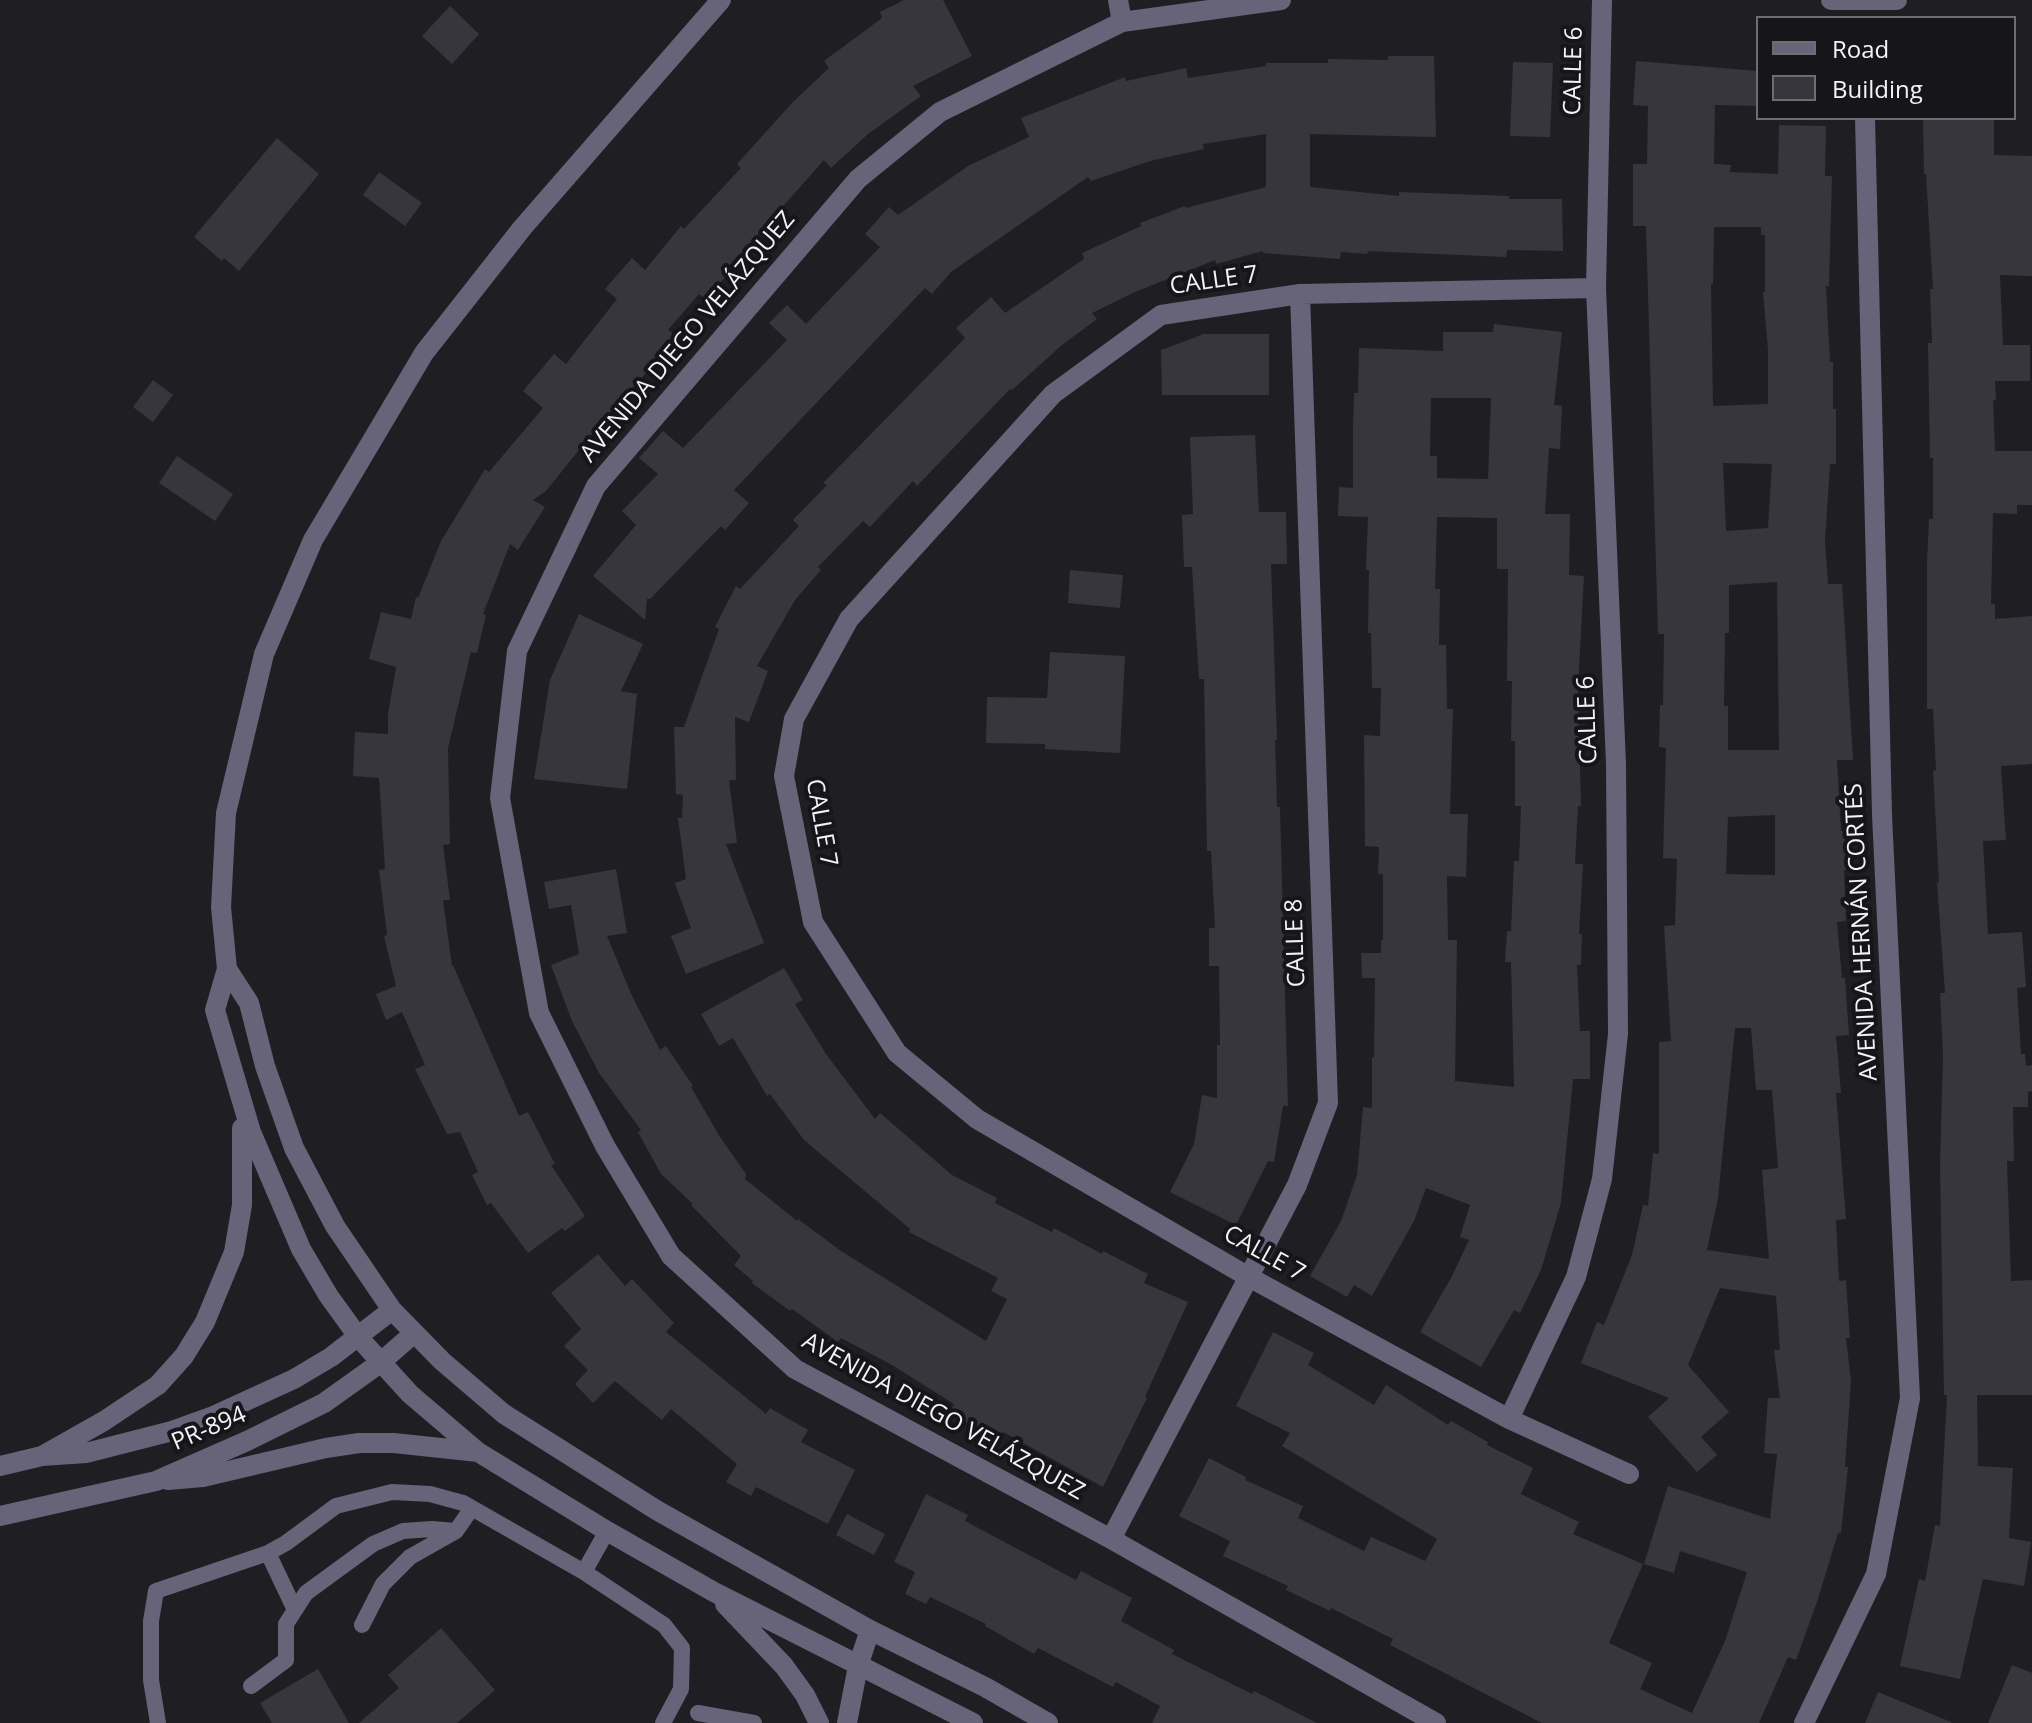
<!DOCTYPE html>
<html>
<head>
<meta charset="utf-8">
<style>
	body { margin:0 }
	#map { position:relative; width:2032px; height:1723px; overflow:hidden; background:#1f1e23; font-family:"Open Sans",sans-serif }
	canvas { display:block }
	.legend { position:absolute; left:1756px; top:16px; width:260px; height:104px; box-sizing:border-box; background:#15151a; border:2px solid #6e6d72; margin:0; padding:10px 14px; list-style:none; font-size:24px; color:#f3f2f6 }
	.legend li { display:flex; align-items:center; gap:16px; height:40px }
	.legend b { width:40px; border:2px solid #6e6d72 }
</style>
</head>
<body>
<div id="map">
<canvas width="2032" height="1723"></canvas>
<ul class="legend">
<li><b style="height:10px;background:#676378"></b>Road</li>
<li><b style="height:22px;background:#37363c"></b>Building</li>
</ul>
</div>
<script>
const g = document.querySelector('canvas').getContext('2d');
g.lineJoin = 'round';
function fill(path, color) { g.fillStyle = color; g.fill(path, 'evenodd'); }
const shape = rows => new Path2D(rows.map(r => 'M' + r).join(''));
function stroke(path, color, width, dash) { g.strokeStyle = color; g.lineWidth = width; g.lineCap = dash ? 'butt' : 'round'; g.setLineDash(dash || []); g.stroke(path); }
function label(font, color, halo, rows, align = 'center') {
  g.font = font + ' "Open Sans",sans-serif'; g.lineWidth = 8; g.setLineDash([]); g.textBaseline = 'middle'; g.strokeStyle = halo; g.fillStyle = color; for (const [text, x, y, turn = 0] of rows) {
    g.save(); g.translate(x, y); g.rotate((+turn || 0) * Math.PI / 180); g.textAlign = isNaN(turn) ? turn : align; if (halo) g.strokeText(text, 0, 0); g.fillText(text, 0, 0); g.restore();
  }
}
const building = shape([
	[904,0,943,0,972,56,913,86,921,96,868,134,831,168,824,160,739,256,741,258,706,300,699,294,668,330,678,338,603,420,546,491,533,500,545,507,518,550,510,544,483,614,486,615,477,653,471,652,448,748,450,844,443,845,450,900,443,900,452,966,453,965,519,1116,528,1112,555,1164,551,1165,585,1216,565,1231,562,1228,528,1253,491,1203,487,1205,472,1175,478,1172,460,1132,447,1134,415,1069,425,1065,402,1012,386,1020,376,994,396,986,384,936,387,935,379,870,385,869,379,778,353,776,355,732,388,734,388,714,396,667,369,659,381,612,411,619,416,597,418,598,441,541,485,469,489,472,543,408,523,391,554,354,566,364,617,299,605,289,632,258,645,270,681,226,684,229,741,168,737,164,791,104,829,68,824,61,882,18,880,12],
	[450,6,479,34,452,64,422,36],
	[1388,56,1434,56,1436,137,1310,134,1310,187,1399,196,1399,192,1509,196,1509,199,1562,199,1563,251,1507,250,1506,257,1368,251,1367,254,1341,252,1340,259,1263,253,1263,251,1216,264,1215,260,1135,292,1092,313,1097,319,1062,345,1012,390,1010,389,917,486,913,481,870,527,863,521,818,567,821,570,795,600,757,666,768,671,749,722,735,717,736,780,729,780,737,843,726,844,764,943,686,974,671,936,691,928,675,883,686,879,678,818,682,818,683,795,676,794,674,727,684,727,719,629,715,627,736,586,740,589,799,526,793,520,827,485,823,483,965,338,956,328,991,297,1005,313,1084,259,1082,253,1141,226,1140,223,1185,206,1186,208,1266,187,1266,134,1203,144,1204,149,1150,161,1091,181,1088,177,951,272,932,294,925,288,734,490,749,503,725,530,721,526,650,599,647,599,645,620,593,576,636,525,622,511,658,474,639,458,663,431,683,448,787,340,769,323,787,305,806,324,880,247,865,234,889,207,898,215,968,166,1029,137,1021,118,1125,77,1126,81,1186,68,1188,78,1266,66,1266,63,1328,63,1328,59,1388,60],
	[1636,61,1758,71,1758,106,1715,105,1714,164,1731,165,1730,172,1778,174,1779,125,1826,126,1825,176,1832,176,1829,286,1826,286,1830,362,1833,362,1833,409,1836,409,1836,464,1830,464,1825,541,1828,584,1842,584,1853,760,1837,760,1841,831,1850,831,1850,870,1844,870,1846,921,1837,922,1842,978,1845,978,1849,1035,1836,1036,1841,1093,1836,1093,1846,1219,1836,1220,1839,1281,1846,1280,1850,1338,1846,1338,1851,1381,1845,1467,1848,1467,1841,1533,1838,1533,1818,1599,1796,1660,1788,1657,1759,1723,1542,1723,1390,1645,1393,1639,1331,1608,1330,1611,1286,1590,1288,1586,1223,1556,1230,1541,1179,1516,1209,1458,1246,1477,1245,1480,1303,1506,1298,1518,1364,1551,1371,1537,1425,1561,1437,1539,1282,1446,1290,1433,1236,1406,1273,1332,1314,1353,1308,1365,1374,1405,1386,1385,1448,1425,1451,1421,1488,1442,1487,1445,1533,1468,1521,1494,1579,1522,1573,1534,1643,1564,1609,1643,1652,1663,1640,1689,1692,1713,1725,1641,1747,1572,1680,1551,1674,1573,1644,1564,1668,1486,1770,1519,1777,1454,1764,1453,1768,1398,1780,1398,1774,1350,1780,1350,1776,1296,1720,1288,1688,1365,1729,1412,1701,1437,1717,1455,1697,1472,1648,1417,1669,1398,1581,1363,1597,1322,1604,1325,1632,1255,1643,1205,1648,1206,1653,1153,1659,1154,1659,1042,1671,1041,1664,926,1675,925,1677,859,1663,858,1666,748,1659,747,1660,705,1663,705,1664,634,1658,634,1646,226,1633,226,1633,164,1647,164,1648,106,1633,105],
	[1714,227,1761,227,1761,235,1765,235,1765,292,1763,292,1768,350,1768,404,1713,406,1711,284,1713,284],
	[1723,463,1772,464,1768,528,1726,531],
	[1777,582,1779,750,1728,750,1728,706,1724,706,1725,633,1729,633,1729,585],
	[1775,815,1775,875,1726,874,1728,817],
	[1735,1028,1751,1028,1756,1090,1772,1090,1778,1168,1762,1170,1769,1259,1707,1250,1718,1198],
	[1513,62,1553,63,1550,137,1510,136],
	[1923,118,1994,118,1994,155,2032,156,2032,276,2000,275,2003,345,2030,345,2030,381,1995,381,1996,400,1993,400,1995,451,2032,451,2032,505,2017,505,2017,514,1993,513,1991,604,1995,604,1995,619,2032,616,2032,764,2001,766,2006,840,1983,841,1988,934,2022,932,2026,987,2017,988,2021,1054,2025,1054,2026,1066,2032,1065,2032,1091,2028,1092,2028,1107,2013,1107,2014,1161,2007,1161,2011,1281,2032,1280,2032,1395,1977,1395,1978,1466,2013,1468,2009,1538,2031,1542,2024,1586,1983,1579,1960,1679,1900,1666,1919,1579,1925,1581,1935,1525,1940,1526,1947,1395,1944,1395,1940,1166,1943,1055,1940,993,1945,993,1937,882,1939,882,1933,771,1936,770,1933,709,1927,709,1927,561,1929,519,1933,519,1933,458,1930,458,1928,343,1932,343,1930,289,1933,289,1926,174,1924,174],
	[277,138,319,174,239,271,224,258,222,261,194,237],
	[379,172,422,203,405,226,363,195],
	[1494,324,1562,332,1554,405,1562,406,1560,449,1549,448,1545,514,1570,514,1569,575,1584,576,1578,687,1581,806,1578,806,1575,864,1583,864,1579,934,1582,934,1581,965,1577,965,1580,1031,1590,1031,1590,1079,1573,1079,1561,1203,1541,1270,1520,1313,1514,1310,1481,1367,1420,1332,1452,1276,1469,1240,1460,1237,1470,1205,1426,1188,1414,1221,1372,1296,1354,1285,1347,1297,1310,1276,1341,1221,1357,1175,1363,1107,1372,1108,1372,1057,1374,1057,1375,978,1362,978,1361,953,1381,953,1381,940,1383,940,1383,874,1378,874,1379,847,1365,846,1364,735,1380,736,1381,688,1372,688,1371,633,1368,633,1369,570,1366,570,1368,517,1338,516,1339,487,1353,488,1353,425,1354,393,1358,393,1359,348,1443,351,1443,332,1493,332],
	[1431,398,1491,398,1488,479,1437,478,1437,456,1430,456],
	[1437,517,1497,518,1497,569,1508,569,1507,681,1512,681,1511,741,1515,741,1515,806,1521,806,1519,861,1514,861,1511,931,1507,931,1505,962,1511,962,1514,1087,1455,1081,1457,940,1448,940,1447,876,1466,877,1468,814,1450,814,1453,709,1447,709,1446,645,1439,645,1440,589,1435,589],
	[1204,334,1269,334,1269,395,1162,395,1161,350],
	[153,380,173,395,153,422,133,407],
	[1255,435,1259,512,1286,512,1287,564,1271,564,1277,740,1275,740,1277,807,1280,807,1288,1106,1283,1106,1274,1162,1268,1161,1236,1225,1170,1192,1194,1144,1202,1095,1217,1098,1217,1045,1220,1045,1219,966,1209,966,1209,928,1215,928,1211,851,1207,851,1204,679,1199,679,1192,567,1184,567,1182,515,1193,514,1190,437],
	[177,456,233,494,215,521,159,483],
	[1070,570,1123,575,1120,608,1068,603],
	[579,614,643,644,621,691,637,694,627,789,534,779,550,680],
	[1050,652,1125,656,1120,753,1045,749,1045,744,986,743,987,697,1047,698],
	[616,869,627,933,607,936,632,996,660,1050,666,1046,693,1086,691,1087,720,1137,746,1174,745,1179,797,1221,798,1219,841,1251,986,1341,1007,1299,991,1291,998,1278,909,1232,910,1229,804,1140,770,1094,767,1096,733,1038,719,1046,701,1014,784,968,803,1000,795,1004,826,1054,875,1119,880,1113,952,1175,997,1198,995,1203,1052,1232,1054,1228,1102,1254,1103,1251,1148,1274,1144,1283,1188,1302,1145,1397,1147,1398,1103,1487,1003,1432,999,1439,949,1414,954,1404,892,1365,841,1338,838,1342,792,1309,790,1311,752,1283,753,1281,734,1265,741,1256,691,1205,693,1204,661,1174,638,1132,641,1130,599,1073,572,1021,551,965,579,954,571,905,549,909,544,882],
	[598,1254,625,1286,632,1279,674,1323,666,1332,766,1414,770,1408,808,1430,801,1442,855,1470,828,1524,756,1487,751,1496,726,1482,737,1464,671,1409,662,1420,615,1381,593,1403,575,1384,588,1370,564,1346,581,1329,551,1293],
	[926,1494,968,1515,965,1521,1076,1580,1081,1571,1132,1598,1121,1621,1174,1650,1172,1654,1252,1694,1254,1691,1317,1723,1152,1723,1160,1706,1116,1682,1113,1687,1038,1648,1034,1654,985,1626,986,1624,930,1597,926,1604,905,1594,915,1572,894,1562],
	[847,1514,885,1534,874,1555,836,1535],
	[441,1628,495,1690,457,1723,359,1723,399,1688,388,1675],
	[2012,1665,2032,1673,2032,1723,1988,1723],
	[318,1669,349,1723,272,1723,260,1703],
	[1878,1692,1951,1722,1951,1723,1865,1723]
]);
const service = shape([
	[268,1553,295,1610],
	[584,1572,664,1625,682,1648,681,1689,663,1723],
	[362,1625,383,1584,410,1557,456,1531],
	[251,1686,286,1660,286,1624,306,1593,373,1544,403,1531,432,1529,456,1531,472,1508],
	[698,1713,754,1723],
	[158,1723,151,1680,151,1621,156,1591,268,1553,286,1543,336,1506,392,1492,430,1494,463,1503,584,1572,607,1531]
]);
const minor = shape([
	[1118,0,1122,22],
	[1281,0,1122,22,940,112,858,179,596,486,517,651,500,798,539,1013,605,1146,671,1256,795,1369,1111,1539,1436,1723],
	[1831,0,1897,0],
	[1596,288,1300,294,1161,315,1053,394,849,619,794,719,784,776,813,922,897,1053,977,1119,1247,1276,1509,1419,1629,1474],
	[1509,1419,1576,1277,1602,1179,1618,1034,1616,764,1596,288,1602,0],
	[1111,1539,1297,1185,1328,1103,1300,294],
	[1804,1723,1876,1574,1910,1398,1882,815,1865,118]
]);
const tertiary = shape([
	[721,0,523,227,424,353,313,540,264,654,226,813,221,907,227,969,215,1010,251,1132,301,1249,328,1295,359,1338,410,1394,478,1452,607,1531,714,1592,973,1723],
	[227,969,249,1003,265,1066,294,1148,335,1226,392,1310,442,1361,504,1414,658,1511,870,1630,985,1687,1048,1723],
	[42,1456,104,1421,158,1385,184,1356,205,1322,234,1252,242,1205,242,1128],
	[0,1466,42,1456,86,1453,172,1431,211,1417,294,1379,331,1357,392,1310],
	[168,1480,203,1477,326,1448,359,1443,394,1443,478,1452],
	[0,1516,156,1481,247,1441,324,1403,380,1363,413,1334],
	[725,1604,784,1666,805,1695,819,1723],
	[847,1723,858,1666,870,1630]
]);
const streetNames = [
	["CALLE 6",1574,71,-89],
	["CALLE 7",1214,281,-8],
	["AVENIDA DIEGO VELÁZQUEZ",688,337,-50],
	["CALLE 6",1588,720,-92],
	["CALLE 7",821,823,80],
	["AVENIDA HERNÁN CORTÉS",1862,932,-93],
	["CALLE 8",1296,943,-92],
	["CALLE 7",1264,1254,29],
	["AVENIDA DIEGO VELÁZQUEZ",943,1417,29],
	["PR-894",209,1429,-23]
];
fill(building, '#37363c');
stroke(service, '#676378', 16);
stroke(minor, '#676378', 20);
stroke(tertiary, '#676378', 20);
label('24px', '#f3f2f6', '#15151a', streetNames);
</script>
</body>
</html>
